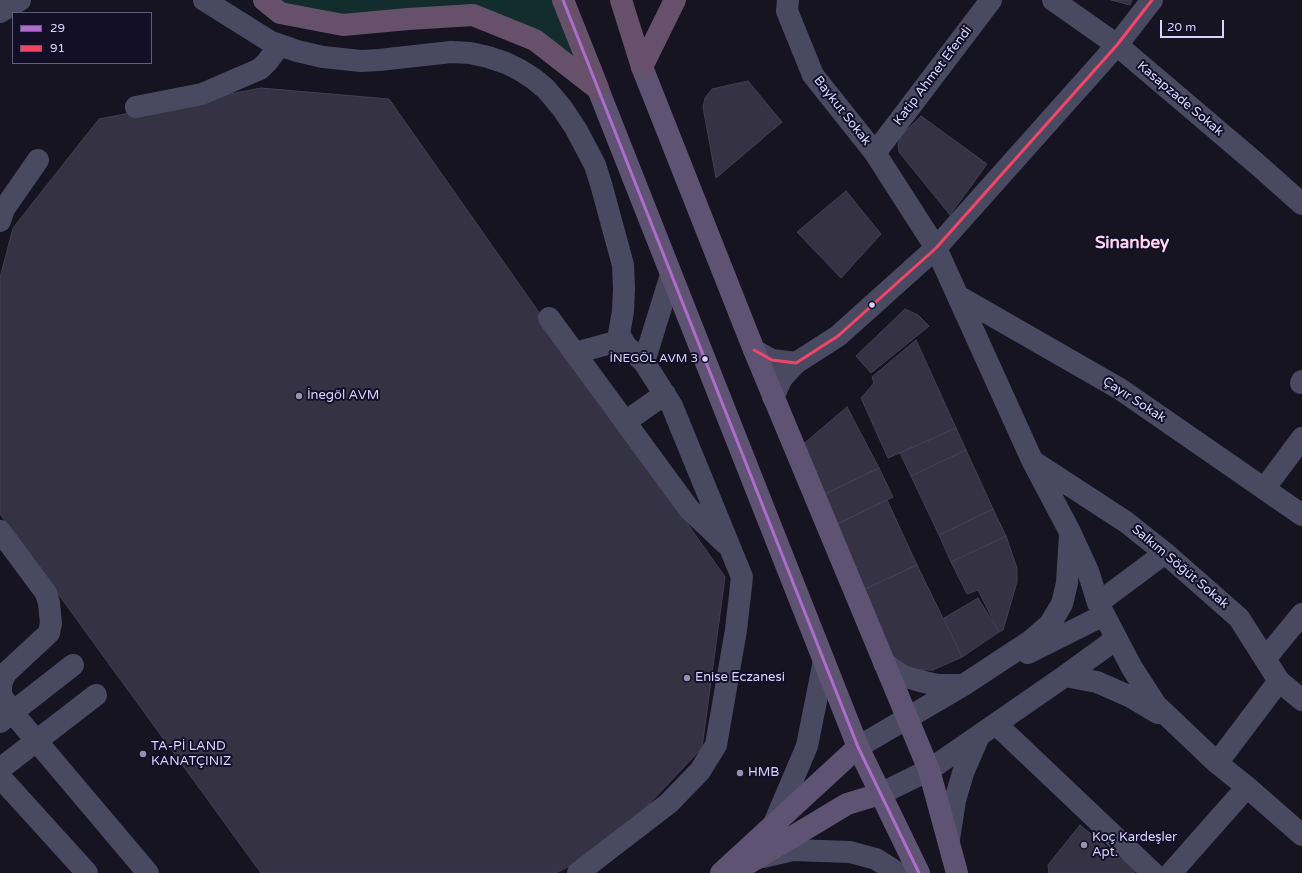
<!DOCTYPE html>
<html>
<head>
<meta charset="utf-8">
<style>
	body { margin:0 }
	#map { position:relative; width:1302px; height:873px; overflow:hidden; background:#161421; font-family:"Varela Round",sans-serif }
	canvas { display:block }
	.legend { position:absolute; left:12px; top:12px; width:140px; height:52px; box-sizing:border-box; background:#130f26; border:1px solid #625e7d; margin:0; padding:5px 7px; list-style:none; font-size:12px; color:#d9d4ff }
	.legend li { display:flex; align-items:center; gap:8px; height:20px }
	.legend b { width:20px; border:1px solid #625e7d }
	.scale { position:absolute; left:1160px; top:20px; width:64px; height:18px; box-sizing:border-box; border:2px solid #d9d4ff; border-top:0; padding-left:5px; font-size:12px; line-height:14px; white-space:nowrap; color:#d9d4ff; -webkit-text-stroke:3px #130f26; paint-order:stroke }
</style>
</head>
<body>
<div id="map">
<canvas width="1302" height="873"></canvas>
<ul class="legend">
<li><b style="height:5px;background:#b06ccc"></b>29</li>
<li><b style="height:5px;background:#f34667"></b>91</li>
</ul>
<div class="scale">20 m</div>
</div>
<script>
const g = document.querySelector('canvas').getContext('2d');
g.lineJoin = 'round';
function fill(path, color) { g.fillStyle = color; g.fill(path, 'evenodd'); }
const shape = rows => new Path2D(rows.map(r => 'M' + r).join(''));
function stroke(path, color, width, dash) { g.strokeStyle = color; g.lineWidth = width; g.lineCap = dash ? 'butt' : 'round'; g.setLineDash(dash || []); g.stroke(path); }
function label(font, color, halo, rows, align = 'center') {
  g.font = font + ' "Varela Round",sans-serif'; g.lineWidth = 4; g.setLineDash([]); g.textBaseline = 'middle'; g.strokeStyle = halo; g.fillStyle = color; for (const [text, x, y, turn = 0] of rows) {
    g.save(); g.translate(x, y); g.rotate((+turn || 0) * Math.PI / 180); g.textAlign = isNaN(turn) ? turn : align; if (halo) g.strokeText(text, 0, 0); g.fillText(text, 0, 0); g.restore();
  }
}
const green = shape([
	[264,0,563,0,598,89,473,15,343,25]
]);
const building = shape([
	[1111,0,1132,0,1130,5,1111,0],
	[748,81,782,122,716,178,703,107,705,98,712,89,748,81],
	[261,88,389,99,725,577,702,748,611,844,556,873,261,873,0,514,0,278,13,228,99,119,261,88],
	[921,116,987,164,950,215,899,152,898,144,901,136,921,116],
	[846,191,881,234,841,278,797,232,846,191],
	[905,309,918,315,929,326,871,373,856,356,905,309],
	[916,340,956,428,888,458,861,398,874,383,872,377,916,340],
	[847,407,879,468,821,496,800,447,847,407],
	[956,428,966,450,911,476,900,453,956,428],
	[966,450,993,509,939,535,911,476,966,450],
	[879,468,893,497,835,525,821,496,879,468],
	[887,500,917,565,865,589,835,525,887,500],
	[993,509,1006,536,951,562,939,535,993,509],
	[1006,536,1017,568,1017,582,1003,630,999,632,978,590,967,594,951,562,1006,536],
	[917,565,962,657,933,670,915,670,895,660,865,589,917,565],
	[978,598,999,632,962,657,944,618,978,598],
	[1080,825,1136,871,1134,873,1049,873,1048,865,1080,825]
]);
const minor = shape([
	[204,0,271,42,297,51,323,57,361,61,379,60,451,52,470,53,488,57,506,63,520,70,534,79,546,89,562,108,576,129,595,165,601,184,623,265,624,289,623,311,619,334,626,346,644,362,672,406,742,577,736,630,716,745,700,771,669,803,578,873],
	[788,0,787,11,813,75,875,153,936,248,1032,460,1070,532,1088,571,1098,603,1132,668,1156,705,1217,763,1247,787,1302,835],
	[1053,0,1117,45,1257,164,1302,204],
	[0,12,20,0],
	[136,107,202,94,260,69,267,62,280,45],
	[875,153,991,0],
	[0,221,4,209,38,160],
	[958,296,1120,389,1302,515],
	[549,318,689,509,726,544],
	[754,350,772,360,796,363,838,336,936,248,1117,45,1152,0],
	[575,353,622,340],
	[644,362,671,275],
	[1301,383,1302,381],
	[773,397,782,378,796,363],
	[625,422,665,394],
	[1034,462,1126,522,1165,553,1239,618,1279,681,1302,700],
	[1264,489,1302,438],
	[0,531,46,593,49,603,51,623,49,633,6,673,1,684,1,695,12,712,148,873],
	[1098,603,1165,553],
	[1028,653,1104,615],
	[1265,659,1302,614],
	[884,663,903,676,920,681,937,685,963,685],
	[1065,676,1097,682,1131,697,1158,713],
	[0,722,73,665],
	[996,724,1153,873],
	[858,747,962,686,1029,642,1050,624,1062,604,1067,583,1070,535],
	[1217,763,1279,681],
	[0,769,96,695],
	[0,777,87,873],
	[880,794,929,770,1065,676,1116,639],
	[773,826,807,746,824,661],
	[949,839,955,800,963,773,979,736],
	[763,857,793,850,850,852,876,859,898,873],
	[1171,873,1247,787]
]);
const major = shape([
	[642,67,754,350,929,770,957,873],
	[598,89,858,747,919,873],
	[744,866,847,804,880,794],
	[721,873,858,747]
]);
const highway = shape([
	[264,0,280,13,343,25,408,19,473,15,535,40,598,89],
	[563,0,598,88],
	[621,0,642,67],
	[642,67,675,0]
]);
const bus1 = shape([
	[563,0,858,747,919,873]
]);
const bus2 = shape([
	[754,350,772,360,796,363,838,336,936,248,1117,45,1152,0]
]);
const markers = [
	[872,305,3.5,"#d9d4ff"],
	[705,359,3.5,"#d9d4ff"],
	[299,396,4,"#9591b1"],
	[687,678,4,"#9591b1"],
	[143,754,4,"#9591b1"],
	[740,773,4,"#9591b1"],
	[1084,845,4,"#9591b1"]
];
const busNames = [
	["İNEGÖL AVM 3",698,359]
];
const streetNames = [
	["Katip Ahmet Efendi",933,76,-53],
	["Kasapzade Sokak",1180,99,40],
	["Baykut Sokak",842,111,52],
	["Çayır Sokak",1134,400,33],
	["Salkım Söğüt Sokak",1180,567,40]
];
const poiNames = [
	["İnegöl AVM",307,396],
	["Enise Eczanesi",695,678],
	["TA-Pİ LAND",151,747],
	["KANATÇINIZ",151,762],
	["HMB",748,773],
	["Koç Kardeşler",1092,838],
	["Apt.",1092,853]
];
const districtNames = [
	["Sinanbey",1132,244]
];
fill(green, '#132c2d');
fill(building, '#343243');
stroke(building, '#433f54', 1);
stroke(minor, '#4a4962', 22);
stroke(major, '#5e5373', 22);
stroke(highway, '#67516a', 22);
stroke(bus1, '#b06ccc', 3);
stroke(bus2, '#f34667', 3);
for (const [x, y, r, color] of markers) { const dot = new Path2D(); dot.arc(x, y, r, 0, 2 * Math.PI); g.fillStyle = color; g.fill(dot); stroke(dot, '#130f26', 1.5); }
label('12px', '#d9d4ff', '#130f26', busNames, 'right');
label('13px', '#d9d4ff', '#130f26', streetNames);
label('13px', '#d9d4ff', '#130f26', poiNames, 'left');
label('bold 17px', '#ffd6f0', '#130f26', districtNames);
</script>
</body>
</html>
